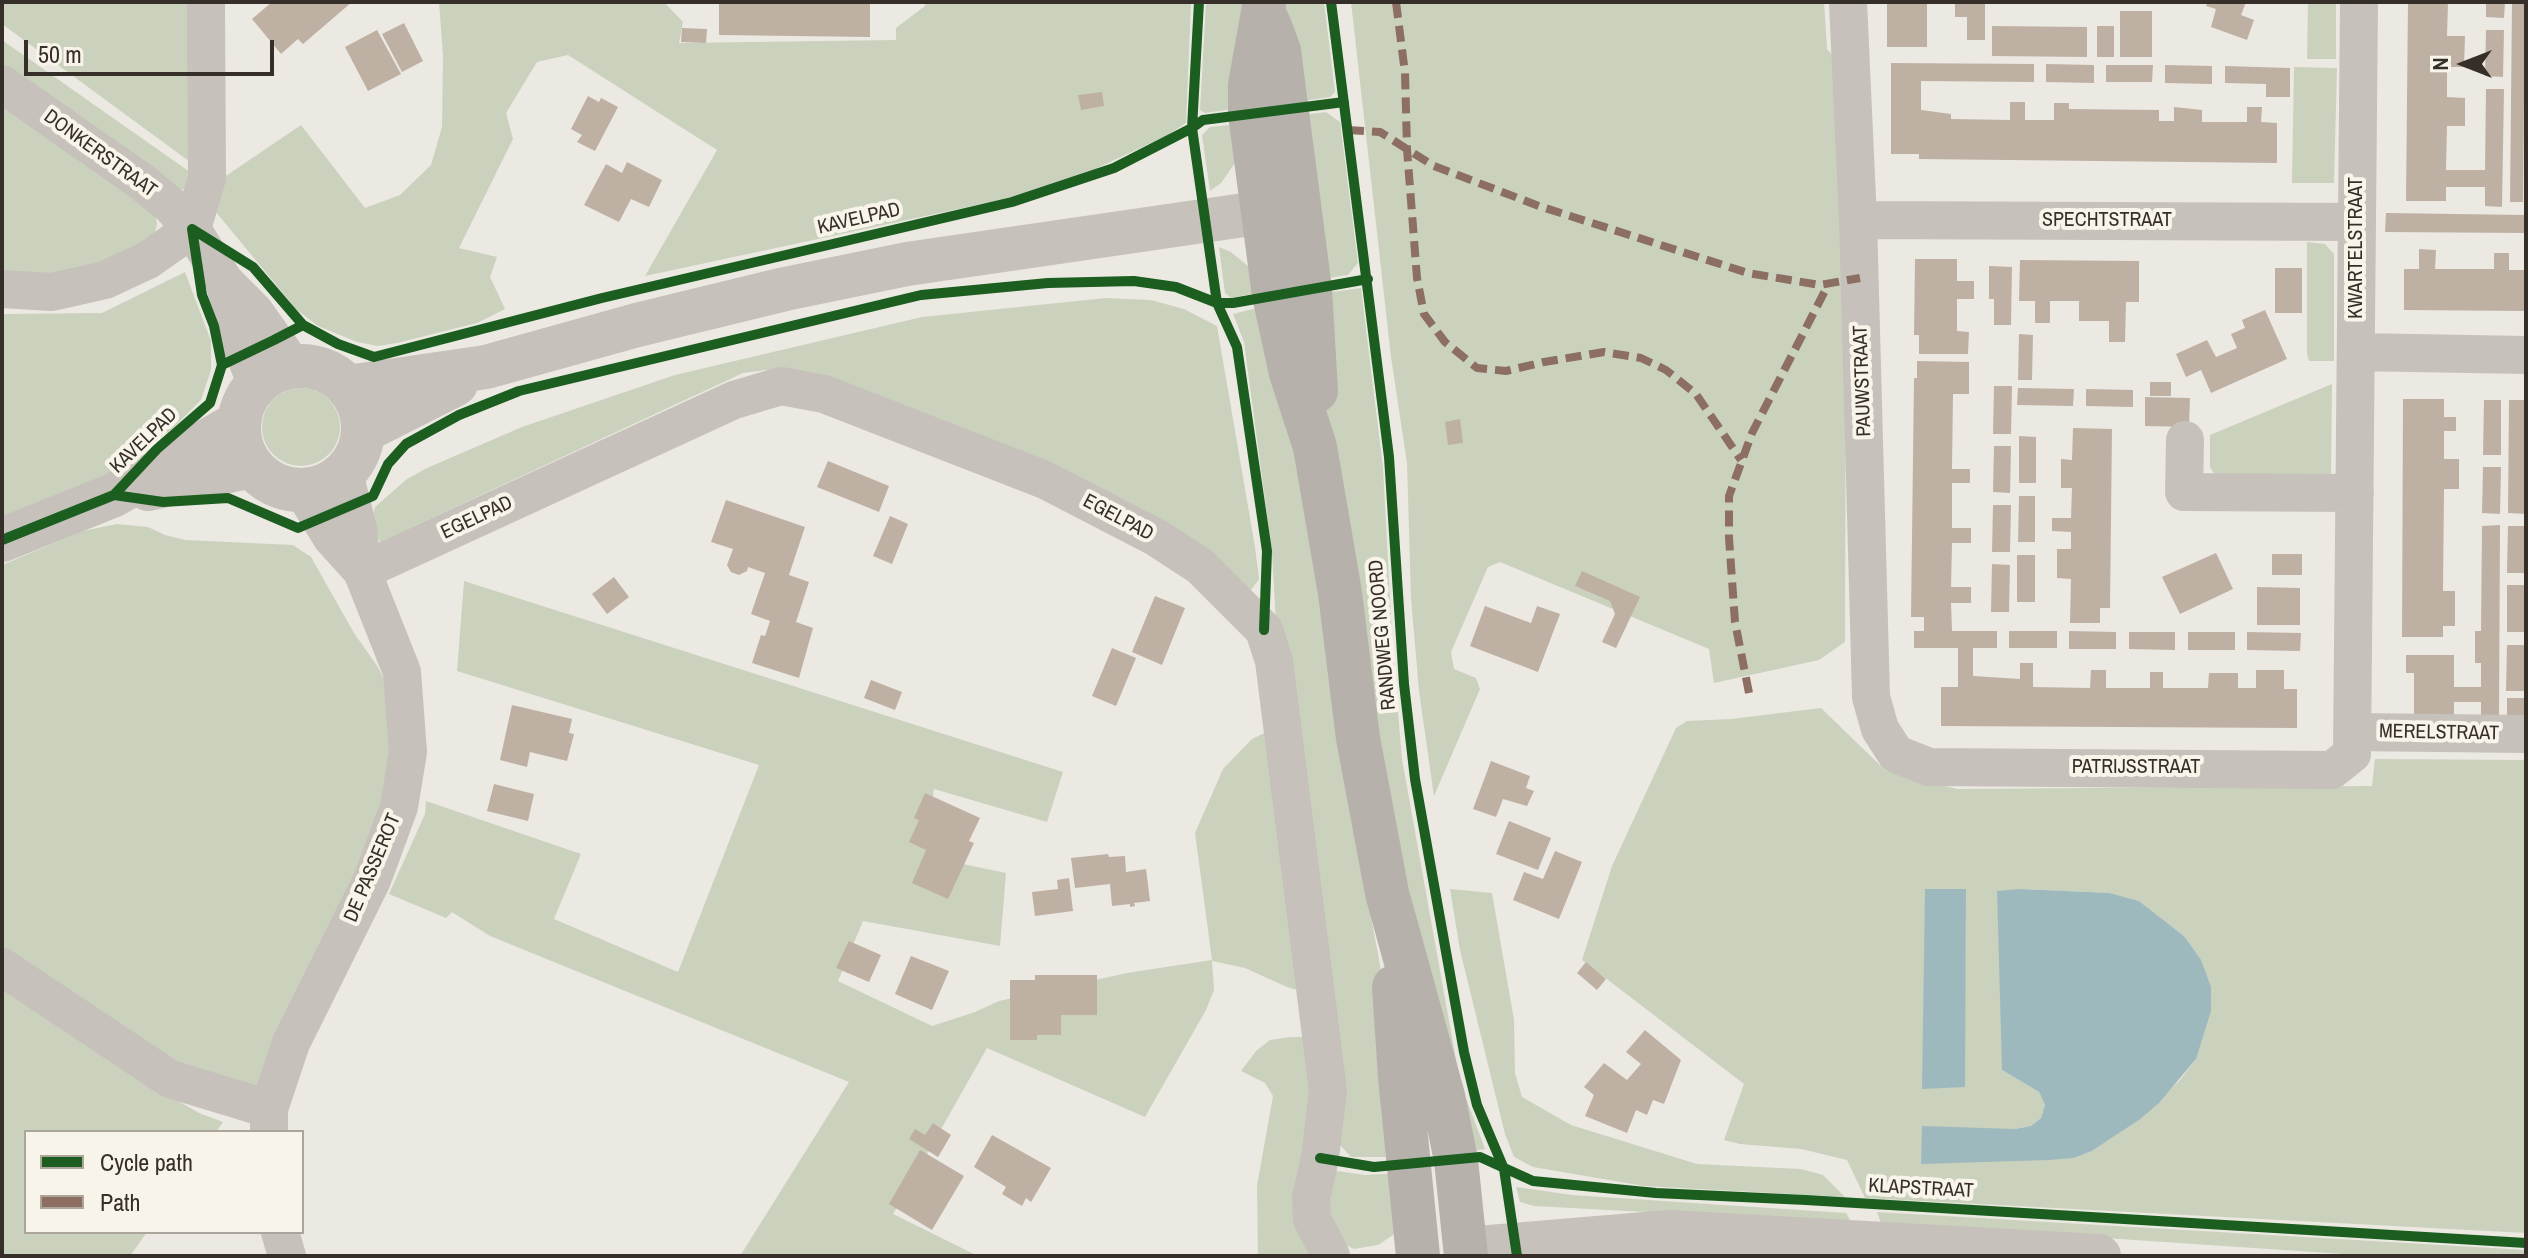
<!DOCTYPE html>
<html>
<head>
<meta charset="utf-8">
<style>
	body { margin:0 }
	#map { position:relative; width:2528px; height:1258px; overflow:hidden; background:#ece9e2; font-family:"Archivo Narrow",sans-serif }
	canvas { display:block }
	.frame { position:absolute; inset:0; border:4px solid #362f29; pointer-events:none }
	.legend { position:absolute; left:24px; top:1130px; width:280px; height:104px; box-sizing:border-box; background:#f9f4e9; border:2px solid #aba59c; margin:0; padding:10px 14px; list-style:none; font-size:24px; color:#362f29 }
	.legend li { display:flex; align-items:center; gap:16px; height:40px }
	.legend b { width:40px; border:2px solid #aba59c }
	.north { position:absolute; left:2424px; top:24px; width:80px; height:80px; -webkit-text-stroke:6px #f9f4e9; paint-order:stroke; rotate:270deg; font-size:22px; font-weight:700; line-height:32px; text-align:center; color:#362f29 }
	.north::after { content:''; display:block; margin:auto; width:28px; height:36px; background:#362f29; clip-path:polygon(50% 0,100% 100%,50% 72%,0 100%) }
	.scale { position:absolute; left:24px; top:40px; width:250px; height:36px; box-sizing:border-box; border:4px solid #362f29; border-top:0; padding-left:10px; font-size:24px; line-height:28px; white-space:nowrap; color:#362f29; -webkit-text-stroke:6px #f9f4e9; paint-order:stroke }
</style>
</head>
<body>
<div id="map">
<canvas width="2528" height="1258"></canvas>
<div class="frame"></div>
<ul class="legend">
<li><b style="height:10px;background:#1b5e20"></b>Cycle path</li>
<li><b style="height:10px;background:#8d6e63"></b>Path</li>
</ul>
<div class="north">N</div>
<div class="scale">50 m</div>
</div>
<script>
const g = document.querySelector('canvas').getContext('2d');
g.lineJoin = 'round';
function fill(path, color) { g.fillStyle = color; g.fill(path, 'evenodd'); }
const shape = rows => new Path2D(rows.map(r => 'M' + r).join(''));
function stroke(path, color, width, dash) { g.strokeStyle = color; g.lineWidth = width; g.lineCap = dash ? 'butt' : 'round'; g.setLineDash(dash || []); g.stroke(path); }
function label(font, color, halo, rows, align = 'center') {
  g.font = font + ' "Archivo Narrow",sans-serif'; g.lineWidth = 8; g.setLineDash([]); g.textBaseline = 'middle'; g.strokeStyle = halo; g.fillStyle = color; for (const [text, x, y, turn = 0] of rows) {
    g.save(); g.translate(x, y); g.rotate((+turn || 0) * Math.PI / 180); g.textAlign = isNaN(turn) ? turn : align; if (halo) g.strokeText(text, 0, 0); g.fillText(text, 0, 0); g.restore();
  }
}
const green = shape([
	[4,2,217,2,197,167,2,24],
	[439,2,664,2,683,22,679,43,896,40,896,28,925,6,925,2,1191,2,1186,123,1166,136,1095,169,1005,199,645,276,717,150,568,55,537,62,506,113,513,139,459,248,497,257,490,277,505,309,477,323,397,343,378,346,357,342,318,326,297,310,210,205,220,180,301,125,365,208,400,195,431,165,442,127,443,55],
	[1206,2,1247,2,1239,108,1205,113,1200,110],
	[1282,2,1324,2,1335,92,1330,97,1295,102],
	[1351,2,1824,2,1827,49,1837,60,1846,300,1845,642,1819,660,1714,683,1709,649,1500,562,1488,567,1451,652,1454,669,1476,678,1480,689,1434,796,1419,691,1411,598,1407,463,1391,357],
	[2308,2,2336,2,2336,59,2307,59],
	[2,40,197,177,187,189,180,190,2,68],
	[2294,67,2337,68,2334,183,2292,183],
	[2,103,155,214,157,224,155,232,115,266,2,280],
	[1326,112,1340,122,1358,263,1348,275,1316,280,1295,116],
	[1239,124,1235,163,1221,183,1210,191,1202,135,1210,127],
	[2307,242,2325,244,2334,254,2334,361,2309,361,2307,354],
	[1219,247,1231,252,1249,267,1261,292,1231,298,1225,293],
	[185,272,211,341,211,370,201,400,172,429,118,468,63,498,2,520,2,314,102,313],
	[1361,288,1383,468,1393,654,1402,759,1460,1082,1485,1149,1466,1152,1397,855,1324,414,1318,294],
	[1106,298,1151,300,1184,309,1217,326,1255,547,1259,579,1251,590,790,370,766,370,743,373,380,542,371,524,375,507,407,479,427,468,522,427,675,375,922,317],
	[1265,306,1304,483,1344,768,1385,993,1398,1157,1351,1157,1340,1145,1276,624,1272,552,1244,342,1233,314],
	[2332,384,2331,479,2215,475,2210,467,2210,435],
	'262 427a39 39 0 1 1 78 0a39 39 0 1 1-78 0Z',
	[117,524,148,527,165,535,185,540,293,545,311,557,354,633,378,667,388,687,396,786,269,1092,214,1094,2,950,2,565,83,531],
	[464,581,1063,772,1047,822,934,789,925,856,1006,873,1000,946,863,921,838,981,932,1026,975,1012,999,1001,1127,973,1212,960,1195,833,1223,769,1252,739,1275,728,1310,994,1287,987,1245,968,1212,961,1214,990,1206,1010,1145,1117,987,1048,893,1214,978,1256,740,1256,849,1082,490,936,452,912,446,918,389,894,425,814,426,801,581,854,554,919,678,972,759,765,457,671],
	[1821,708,1886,771,1957,789,2372,786,2375,759,2526,760,2526,1233,1865,1198,1847,1160,1801,1149,1740,1144,1724,1140,1744,1084,1582,960,1612,866,1676,728,1687,721,1731,719],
	[1925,889,1966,890,1964,1087],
	[2021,889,2110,893,2139,901,2184,936,2196,1059,2180,1080,2139,1120,2092,1151,2074,1158,2015,1129,2031,1126,2041,1118,2045,1105,2039,1092,2002,1070],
	[1450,889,1492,893,1514,1020,1515,1073,1522,1097,1571,1125,1697,1164,1801,1169,1823,1175,1845,1197,1644,1186,1533,1167,1514,1157,1505,1134,1460,950],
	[2,981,135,1076,199,1113,223,1122,216,1132,26,1132,26,1232,147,1232,130,1256,2,1256],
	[1291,1037,1315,1037,1301,1233,1309,1256,1258,1256,1257,1186,1273,1096,1265,1083,1241,1071,1256,1051,1270,1040],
	[1330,1170,1365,1175,1400,1173,1396,1233,1378,1245,1354,1249,1340,1242,1325,1227],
	[1516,1187,1572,1195,1846,1213,1852,1223,1534,1206,1520,1202],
	[1877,1212,2526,1250,2526,1256,2373,1256,1881,1223]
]);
const water = shape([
	[1925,889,1966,889,1965,1087,1922,1089],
	[2021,889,2110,893,2139,901,2184,936,2201,960,2211,987,2211,1011,2196,1059,2159,1103,2139,1120,2092,1151,2074,1158,2049,1160,1921,1164,1922,1126,2015,1129,2031,1126,2041,1118,2045,1105,2039,1092,2002,1070,1997,891]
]);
const building = shape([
	[272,2,352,2,303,44,298,39,281,54,252,19],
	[719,2,870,2,870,37,719,35],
	[1887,2,1927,2,1927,47,1887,47],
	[1955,2,1985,2,1985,40,1967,40,1967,17,1955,17],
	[2208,2,2246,2,2241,15,2254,20,2247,40,2211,27,2216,9,2206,6],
	[2408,2,2448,2,2447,36,2465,36,2464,67,2447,67,2447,97,2465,98,2465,126,2447,126,2446,170,2485,170,2486,89,2504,89,2502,207,2485,206,2485,187,2446,187,2446,201,2406,201],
	[2486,2,2505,2,2504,18,2486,17],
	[2512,2,2525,2,2523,202,2510,202],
	[2120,11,2152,11,2152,57,2120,57],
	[404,23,423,61,402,72,382,34],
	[1992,26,2087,27,2087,57,1992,56],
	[2097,26,2114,26,2114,57,2097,57],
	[682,28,707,29,706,43,681,42],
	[377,30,401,74,368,91,345,47],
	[2486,30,2504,30,2503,77,2485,76],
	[1891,63,2034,64,2034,82,1921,81,1921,110,1951,114,1951,119,2010,120,2010,102,2025,102,2025,120,2054,120,2054,103,2069,103,2069,109,2159,110,2159,121,2174,121,2174,107,2202,110,2202,122,2247,122,2247,107,2262,107,2261,122,2277,123,2277,163,1919,159,1919,154,1891,154],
	[2046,64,2094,65,2094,83,2046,82],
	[2106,65,2153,65,2152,82,2106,82],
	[2165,65,2212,66,2212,84,2165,83],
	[2225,66,2290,68,2290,97,2266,97,2266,84,2225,83],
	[1102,92,1104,106,1081,110,1078,95],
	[588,96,599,102,601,98,618,107,595,151,577,142,582,135,571,129],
	[627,162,662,180,649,207,631,199,619,222,584,205,606,164,622,173],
	[2386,213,2526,215,2526,233,2385,232],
	[2419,249,2436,250,2435,269,2494,269,2494,253,2509,253,2509,270,2526,270,2526,311,2404,310,2404,269,2419,269],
	[1915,259,1957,259,1957,281,1974,281,1974,299,1957,299,1957,331,1969,332,1968,354,1919,354,1919,335,1914,335],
	[2020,260,2139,261,2139,302,2126,302,2125,342,2109,342,2109,321,2079,321,2079,301,2050,301,2050,323,2035,323,2035,301,2019,301],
	[1989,266,2012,267,2011,325,1994,325,1994,299,1989,299],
	[2275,268,2302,268,2302,313,2275,313],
	[2265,310,2287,359,2211,393,2201,370,2186,377,2176,354,2207,340,2216,357,2237,348,2231,334,2245,328,2242,320],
	[2019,334,2033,335,2032,380,2018,380],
	[1917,361,1969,362,1969,394,1953,394,1952,469,1970,469,1970,483,1952,483,1952,528,1971,528,1971,543,1952,543,1951,587,1971,587,1971,603,1951,603,1952,631,1997,631,1997,648,1973,648,1973,676,2020,679,2020,663,2033,663,2033,687,2090,688,2091,670,2106,670,2106,688,2150,688,2150,672,2163,672,2163,688,2208,688,2209,673,2238,673,2238,688,2256,688,2256,670,2284,670,2284,689,2297,689,2297,728,1941,726,1941,687,1958,687,1958,648,1914,648,1914,631,1924,631,1924,617,1911,617,1914,378,1917,378],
	[2150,382,2171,382,2171,396,2150,396],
	[1994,386,2012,386,2011,434,1993,434],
	[2018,388,2074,389,2073,406,2017,405],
	[2086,389,2133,390,2133,407,2086,406],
	[2145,397,2190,398,2189,427,2145,426],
	[2403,399,2444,399,2444,417,2456,417,2456,431,2444,431,2444,459,2459,459,2459,489,2444,489,2443,591,2455,591,2455,626,2443,626,2443,637,2402,637],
	[2484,400,2501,400,2501,455,2483,455],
	[2509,400,2526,400,2526,514,2508,513],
	[1460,419,1463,443,1448,445,1445,422],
	[2073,428,2112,429,2110,608,2100,608,2100,623,2070,623,2071,579,2057,578,2057,549,2071,549,2071,532,2052,531,2052,518,2071,518,2072,488,2061,488,2061,459,2072,460],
	[2019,436,2036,437,2036,483,2019,483],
	[1994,446,2011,446,2010,493,1993,492],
	[828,461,889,486,879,512,817,487],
	[2483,467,2501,467,2500,514,2482,513],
	[2019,496,2035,496,2035,542,2018,542],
	[726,500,805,527,789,575,809,582,796,622,813,628,799,678,752,663,761,635,765,636,770,621,751,614,765,573,748,567,747,571,739,575,731,572,727,565,733,549,711,542],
	[1993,505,2011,505,2010,552,1992,552],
	[890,516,908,524,892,564,873,556],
	[2500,525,2499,717,2481,717,2481,702,2454,702,2454,716,2414,716,2414,673,2406,673,2406,655,2454,655,2454,687,2481,687,2481,663,2475,663,2475,631,2481,631,2482,526],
	[2508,526,2526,526,2525,573,2507,573],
	[2216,553,2233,589,2180,614,2162,577],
	[2272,554,2302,554,2302,575,2272,575],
	[2017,555,2035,555,2035,602,2017,602],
	[1992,564,2010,565,2009,612,1991,612],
	[1582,571,1640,597,1616,648,1602,642,1615,614,1610,601,1575,586],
	[614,577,629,597,607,614,592,594],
	[2507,585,2525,585,2525,632,2507,632],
	[2257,587,2300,588,2300,625,2257,625],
	[1155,596,1185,608,1162,665,1132,652],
	[1485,606,1531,623,1537,606,1560,614,1538,672,1470,646],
	[2009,631,2057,631,2057,648,2009,648],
	[2069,631,2116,632,2116,649,2069,649],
	[2129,632,2175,632,2175,650,2129,649],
	[2188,632,2235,632,2235,650,2188,650],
	[2247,632,2301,633,2300,651,2247,650],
	[2507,645,2525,645,2524,691,2506,691],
	[1112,648,1136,658,1116,706,1092,696],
	[871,680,902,692,895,710,864,698],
	[2507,698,2526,698,2526,728,2507,728],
	[512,705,572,719,569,733,574,734,567,761,530,752,527,767,500,760],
	[1491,761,1530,776,1526,788,1534,791,1527,806,1503,799,1496,817,1473,809],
	[494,784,534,794,528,821,487,811],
	[925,793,980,818,969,841,974,843,948,899,912,883,926,850,909,842,919,820,914,818],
	[1509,821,1551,838,1538,870,1496,854],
	[1555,851,1582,862,1559,919,1513,900,1524,872,1543,879],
	[1108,854,1109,857,1125,856,1126,872,1146,869,1150,901,1134,903,1135,906,1130,907,1130,904,1112,906,1110,884,1075,888,1071,858],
	[1069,878,1073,911,1035,916,1032,892,1058,889,1057,880],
	[849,941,881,955,869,982,836,968],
	[911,956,949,971,932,1010,895,994],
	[1586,962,1606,979,1597,990,1577,973],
	[1035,975,1097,975,1097,1015,1061,1015,1061,1035,1037,1035,1037,1040,1010,1040,1010,980,1035,980],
	[1645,1030,1681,1060,1664,1104,1653,1100,1647,1115,1636,1110,1627,1133,1585,1116,1594,1095,1584,1087,1604,1063,1627,1080,1641,1064,1626,1052],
	[933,1123,951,1135,938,1157,909,1139,915,1129,925,1135],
	[992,1135,1051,1168,1031,1202,1026,1198,1022,1206,1002,1194,1006,1187,974,1167],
	[920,1150,964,1176,932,1230,889,1204]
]);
const minor = shape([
	[1848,2,1858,220,1871,697,1880,729,1896,754,1929,767,2332,770,2352,754,2359,2],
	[2,84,142,182,170,205,192,229,224,281,254,311,293,366],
	[1858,220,2357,222],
	[192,229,207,178,206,6],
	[225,284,233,322,256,384],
	[2,289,52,292,105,280,148,260,192,229],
	[2356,352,2526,355],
	[2185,440,2184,492,2355,493],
	[303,491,332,538,362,571],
	[362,571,734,400,781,386,824,394,1045,480,1157,538,1200,566,1264,630,1274,661,1328,1091,1320,1158,1311,1198,1312,1219,1331,1256],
	[2352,732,2526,734],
	[2,967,170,1079,269,1109],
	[269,1132,269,1109,291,1043,372,880,399,807,408,752,402,672,362,571,358,529,344,473],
	[280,1232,287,1256]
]);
const tertiary = shape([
	'239 428a62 62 0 1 1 124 0a62 62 0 1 1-124 0Z',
	[348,387,486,367,637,325,785,289,907,264,1299,207],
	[363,431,456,384],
	[148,489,251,466],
	[2,540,114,495,238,423],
	[1466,1249,1669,1232,2099,1256]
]);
const secondary = shape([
	[1264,7,1250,85,1250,114,1274,295,1291,373,1315,447,1340,593,1358,738,1387,893,1443,1096,1456,1160,1466,1256],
	[1269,24,1279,51,1310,289,1316,391],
	[1394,987,1400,1077,1418,1256]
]);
const quiet = shape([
	[1396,2,1405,73,1407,149,1417,278,1424,314,1445,342,1477,368,1506,371,1544,362,1604,352,1641,358,1666,370,1696,394,1741,460],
	[1348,130,1380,132,1434,166,1539,206,1748,273,1820,285,1860,278],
	[1749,693,1735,622,1729,538,1729,496,1752,433,1829,283]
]);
const cycleway = shape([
	[1199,2,1192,128,1217,303,1237,347,1267,551,1264,630],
	[1331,2,1389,457,1404,684,1415,779,1464,1052,1477,1105,1504,1169,1517,1256],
	[192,229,253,267,303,325],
	[192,229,202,295,214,326,222,365],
	[374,357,602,298,1012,202,1114,168,1192,128,1203,120,1344,102],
	[114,495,163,502,228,498,298,528,373,496,388,464,406,444,459,415,519,391,921,295,1048,283,1134,281,1176,287,1217,303,1233,303,1368,279],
	[2,540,114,495,157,449,210,403,222,365,274,340,303,325,338,344,374,357],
	[1320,1158,1374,1167,1480,1157,1533,1181,1656,1193,1806,1200,2526,1243]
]);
const streetNames = [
	["DONKERSTRAAT",100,154,36],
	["KAVELPAD",859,219,-13],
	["SPECHTSTRAAT",2107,221],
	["KWARTELSTRAAT",2357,248,-90],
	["PAUWSTRAAT",1863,381,-92],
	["KAVELPAD",144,441,-44],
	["EGELPAD",477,518,-25],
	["EGELPAD",1118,518,28],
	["RANDWEG NOORD",1383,635,-95],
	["MERELSTRAAT",2439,733,1],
	["PATRIJSSTRAAT",2136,768],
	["DE PASSEROT",373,868,-67],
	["KLAPSTRAAT",1921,1189,3]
];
fill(green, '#cad2bd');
fill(water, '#9eb9bd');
fill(building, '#bfb0a4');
stroke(minor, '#c6c1ba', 38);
stroke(tertiary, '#c6c1ba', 44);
stroke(secondary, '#b6b2ab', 44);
stroke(quiet, '#8d6e63', 8, [16, 8]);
stroke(cycleway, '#1b5e20', 10);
label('20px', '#362f29', '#f9f4e9', streetNames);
</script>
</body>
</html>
